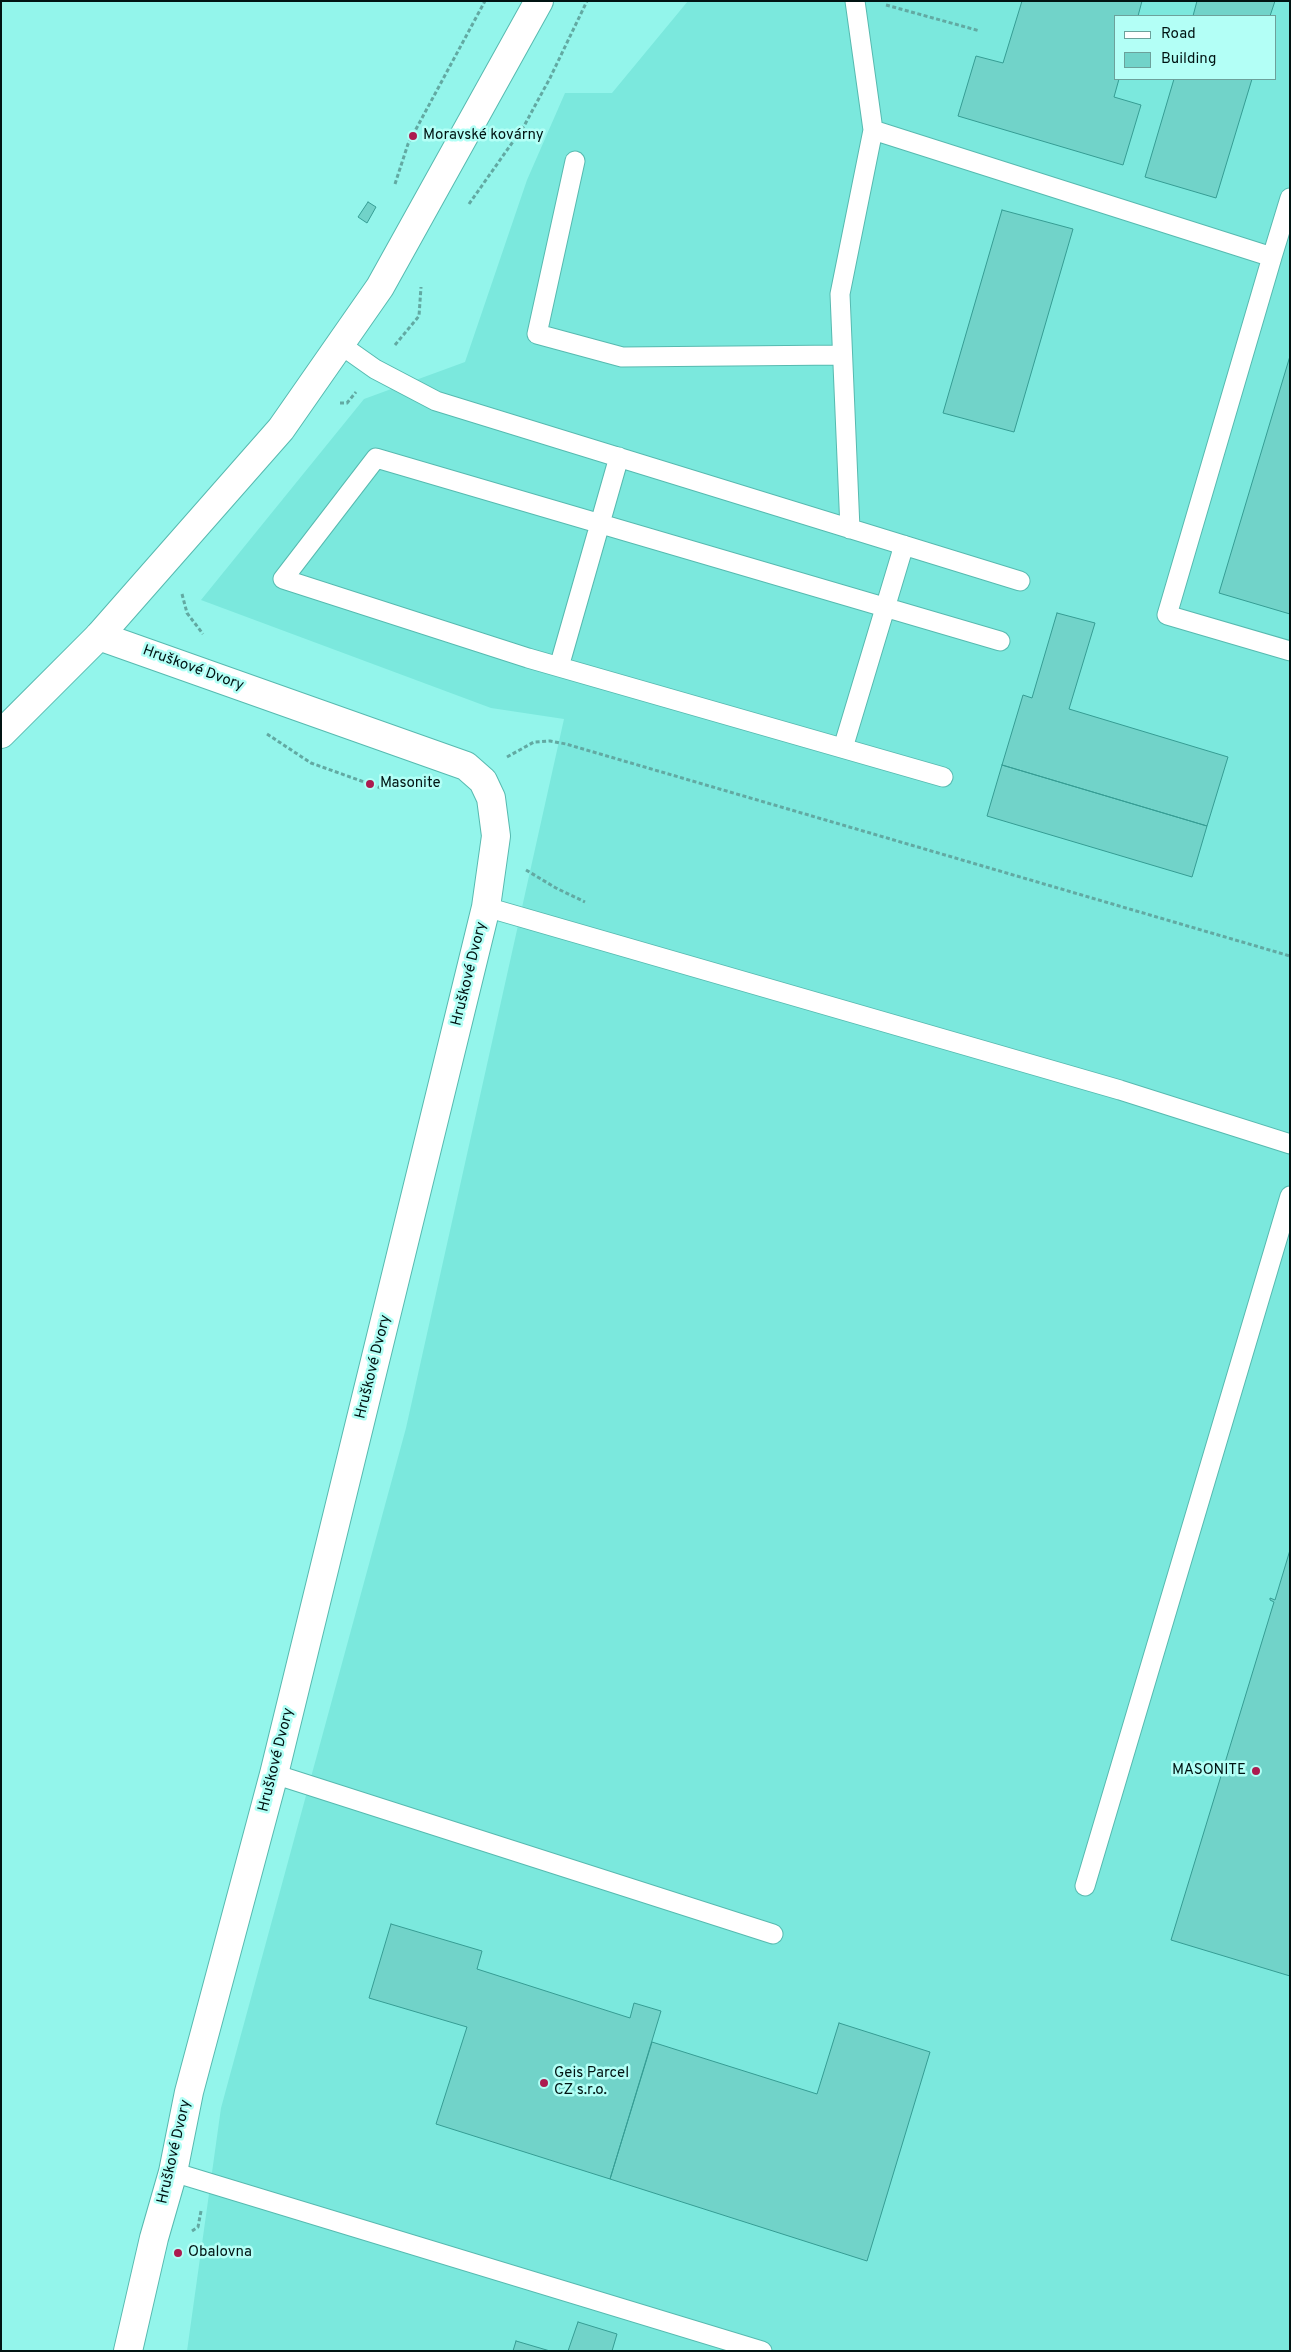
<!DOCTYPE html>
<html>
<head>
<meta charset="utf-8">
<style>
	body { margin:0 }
	#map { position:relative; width:1291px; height:2352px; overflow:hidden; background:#93f5eb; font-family:Overpass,sans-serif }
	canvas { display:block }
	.frame { position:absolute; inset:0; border:2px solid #011413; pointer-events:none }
	.legend { position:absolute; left:1114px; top:15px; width:162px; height:65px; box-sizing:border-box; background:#b3fff6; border:1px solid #6ca19b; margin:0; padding:6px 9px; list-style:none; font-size:15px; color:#011413 }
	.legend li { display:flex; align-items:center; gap:10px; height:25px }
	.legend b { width:25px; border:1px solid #6ca19b }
</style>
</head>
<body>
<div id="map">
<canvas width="1291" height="2352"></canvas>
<div class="frame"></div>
<ul class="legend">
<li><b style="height:6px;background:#fff"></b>Road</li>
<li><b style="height:14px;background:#71d3c9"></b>Building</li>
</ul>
</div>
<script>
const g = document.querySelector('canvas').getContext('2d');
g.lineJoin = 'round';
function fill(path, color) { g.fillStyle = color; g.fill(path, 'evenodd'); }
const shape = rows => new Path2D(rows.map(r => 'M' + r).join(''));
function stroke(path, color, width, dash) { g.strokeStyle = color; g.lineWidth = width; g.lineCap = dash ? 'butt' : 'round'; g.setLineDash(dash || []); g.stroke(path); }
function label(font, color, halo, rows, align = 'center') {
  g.font = font + ' Overpass,sans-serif'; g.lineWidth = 5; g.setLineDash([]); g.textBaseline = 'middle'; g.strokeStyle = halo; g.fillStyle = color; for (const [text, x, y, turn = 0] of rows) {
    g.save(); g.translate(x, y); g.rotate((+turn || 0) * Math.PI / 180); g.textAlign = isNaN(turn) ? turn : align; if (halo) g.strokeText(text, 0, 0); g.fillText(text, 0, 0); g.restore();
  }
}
const built = shape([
	[688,1,1290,1,1290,2351,187,2351,221,2108,406,1428,564,719,491,708,201,600,364,399,465,362,527,180,565,93,612,93],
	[1115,16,1275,16,1275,79,1115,79]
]);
const building = shape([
	[1022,1,1142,1,1138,16,1115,16,1115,79,1119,79,1114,97,1141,105,1123,165,958,116,976,56,1003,63,1022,1],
	[1197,1,1275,1,1270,16,1193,16,1197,1],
	[1174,79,1252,79,1216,198,1145,177,1174,79],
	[368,202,376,207,367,223,358,217,368,202],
	[1002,210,1073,229,1014,432,943,413,1002,210],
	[1290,356,1290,614,1219,593,1290,356],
	[1057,613,1095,623,1069,709,1228,757,1207,826,1002,765,1023,695,1032,698,1057,613],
	[1002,765,1207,826,1192,877,987,816,1002,765],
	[1290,1550,1290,1976,1171,1940,1274,1602,1270,1600,1270,1598,1275,1600,1290,1550],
	[391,1924,482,1951,477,1969,630,2018,634,2003,661,2011,610,2179,436,2124,467,2027,369,1998,391,1924],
	[839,2023,930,2052,867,2261,610,2179,652,2042,817,2094,839,2023],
	[578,2322,617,2334,612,2351,568,2351,578,2322],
	[516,2341,550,2351,513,2351,516,2341]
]);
const path = shape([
	[886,5,980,31],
	[395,184,408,144,485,1],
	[469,204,524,126,550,78,587,1],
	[395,345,419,316,421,287],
	[340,403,347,403,356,392],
	[182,594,187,613,203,634],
	[267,734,311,763,381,788],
	[507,757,534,742,550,741,566,744,1290,956],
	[526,870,556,888,585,902],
	[192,2231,198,2227,201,2211]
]);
const lane = shape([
	[855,1,873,130,1272,257,1167,615,1290,651],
	[575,161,537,334,622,357,842,355],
	[1272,257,1290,198],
	[341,345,375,369,436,401,1020,581],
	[850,529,840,294,873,130],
	[559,667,619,457],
	[843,748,904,545],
	[943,777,528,658,283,579,376,458,1000,641],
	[486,907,1120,1090,1290,1144],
	[274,1774,773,1934],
	[1085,1886,1290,1196],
	[173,2172,762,2351]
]);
const street = shape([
	[99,636,466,766,483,781,491,798,496,836,486,907,274,1774,189,2092,173,2172,154,2238,128,2351]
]);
const secondary = shape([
	[1,734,99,636,281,429,380,287,539,1]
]);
const markers = [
	[413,136,5,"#ac1b4f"],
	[370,784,5,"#ac1b4f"],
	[1256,1771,5,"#ac1b4f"],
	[544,2083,5,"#ac1b4f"],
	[178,2253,5,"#ac1b4f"]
];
const poiNames = [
	["Moravské kovárny",423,136],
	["Masonite",380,784],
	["MASONITE",1246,1771,"right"],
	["Geis Parcel",554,2074],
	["CZ s.r.o.",554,2091],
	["Obalovna",188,2253]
];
const streetNames = [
	["Hruškové Dvory",193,669,20],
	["Hruškové Dvory",470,974,-76],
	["Hruškové Dvory",374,1367,-76],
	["Hruškové Dvory",277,1760,-76],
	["Hruškové Dvory",175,2152,-77]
];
fill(built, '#7be8dd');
fill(building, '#71d3c9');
stroke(building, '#369d94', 1);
stroke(lane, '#57bab0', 21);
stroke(street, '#57bab0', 30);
stroke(secondary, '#57bab0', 30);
stroke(path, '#62a9a2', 3, [4, 2.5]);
stroke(lane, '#fff', 19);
stroke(street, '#fff', 28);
stroke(secondary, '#fff', 28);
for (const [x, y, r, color] of markers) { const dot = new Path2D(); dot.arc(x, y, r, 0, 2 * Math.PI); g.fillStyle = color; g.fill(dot); stroke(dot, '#b3fff6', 2); }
label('15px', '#011413', '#b3fff6', poiNames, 'left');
label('15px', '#011413', '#b3fff6', streetNames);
</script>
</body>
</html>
